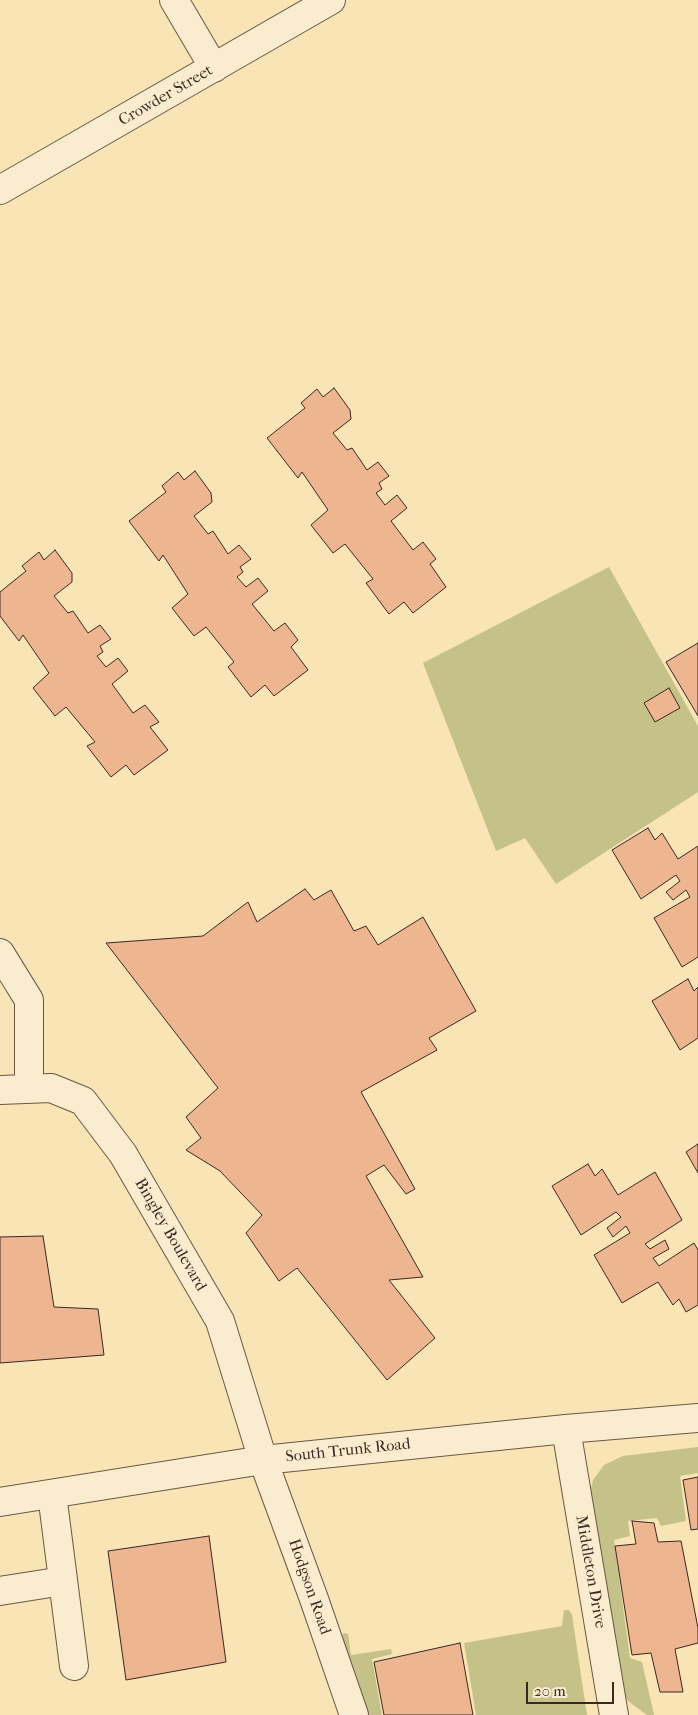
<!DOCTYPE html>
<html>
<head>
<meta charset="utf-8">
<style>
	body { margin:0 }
	#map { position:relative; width:698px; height:1715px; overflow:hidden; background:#f8e4b5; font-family:"IM FELL French Canon",serif }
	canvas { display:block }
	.scale { position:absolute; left:526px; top:1682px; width:88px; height:22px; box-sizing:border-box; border:2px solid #3a2921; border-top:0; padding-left:6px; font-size:15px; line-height:18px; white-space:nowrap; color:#3a2921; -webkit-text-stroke:4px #faedcf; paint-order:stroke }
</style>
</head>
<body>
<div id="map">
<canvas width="698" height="1715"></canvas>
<div class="scale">20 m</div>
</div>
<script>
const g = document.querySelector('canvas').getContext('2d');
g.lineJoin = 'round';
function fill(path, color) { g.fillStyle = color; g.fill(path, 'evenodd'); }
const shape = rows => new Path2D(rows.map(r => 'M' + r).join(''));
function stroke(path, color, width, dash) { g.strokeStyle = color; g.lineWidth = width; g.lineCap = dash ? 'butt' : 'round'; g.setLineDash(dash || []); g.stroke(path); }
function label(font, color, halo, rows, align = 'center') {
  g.font = font + ' "IM FELL French Canon",serif'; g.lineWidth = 4.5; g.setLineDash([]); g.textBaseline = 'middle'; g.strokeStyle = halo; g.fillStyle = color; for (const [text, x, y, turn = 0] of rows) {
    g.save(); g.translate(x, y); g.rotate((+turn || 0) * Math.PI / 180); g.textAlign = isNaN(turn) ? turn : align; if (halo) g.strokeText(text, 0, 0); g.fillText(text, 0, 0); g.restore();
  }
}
const green = shape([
	[609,567,698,726,698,792,556,884,525,838,496,851,423,663],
	[698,1447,698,1473,680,1476,686,1521,661,1526,657,1518,628,1521,630,1536,614,1540,630,1658,642,1662,654,1715,647,1715,628,1701,621,1687,590,1493,593,1480,604,1465,623,1456],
	[564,1610,569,1610,572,1615,587,1715,476,1715,464,1643,562,1626],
	[344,1633,348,1634,351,1655,391,1649,392,1654,372,1659,382,1715,364,1715,347,1660,342,1635]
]);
const building = shape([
	[334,388,350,410,351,419,333,433,347,450,352,448,367,470,378,462,389,476,379,483,382,489,376,493,385,505,397,495,407,508,391,521,413,550,423,542,436,559,430,564,446,587,413,613,404,602,389,614,366,583,373,579,345,544,333,553,311,525,328,510,302,472,298,478,267,438,305,408,301,403,317,389,323,397,334,388],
	[195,471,211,493,212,502,194,516,208,534,213,531,228,554,239,545,251,559,240,567,243,572,237,577,246,587,258,578,268,591,252,604,274,631,285,623,298,640,291,647,308,670,274,696,265,685,251,697,228,667,234,662,206,627,194,636,172,608,188,594,163,555,159,561,129,521,166,492,162,486,178,472,184,480,195,471],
	[55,550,72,573,72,582,54,596,68,613,73,611,88,633,100,625,111,639,100,646,103,652,97,656,106,667,118,658,128,671,112,684,133,713,145,705,159,722,150,727,168,750,134,775,126,765,111,777,87,746,95,742,66,707,55,716,33,688,49,673,23,635,19,641,0,616,0,592,26,571,22,566,39,552,44,560,55,550],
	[698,643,698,716,666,662,698,643],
	[669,688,680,708,655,722,644,703,669,688],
	[648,828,655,840,662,833,678,859,698,846,698,957,682,967,654,918,690,897,686,890,673,900,666,892,680,881,676,875,641,899,612,850,648,828],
	[305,889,314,900,331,890,354,931,366,926,378,945,423,917,476,1011,429,1038,437,1050,361,1092,415,1189,406,1194,384,1165,366,1176,423,1277,389,1280,435,1338,387,1380,297,1268,279,1281,246,1233,262,1215,220,1171,186,1150,201,1138,186,1117,218,1088,106,943,203,936,248,902,257,922,305,889],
	[688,979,694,991,698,987,698,1038,680,1050,652,1001,688,979],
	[698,1144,698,1173,686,1152,698,1144],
	[588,1164,595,1176,602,1169,618,1195,655,1172,682,1220,645,1244,650,1249,665,1240,669,1249,653,1258,659,1266,694,1243,698,1250,698,1305,686,1312,679,1299,673,1305,658,1282,622,1303,594,1255,630,1233,626,1226,613,1237,607,1228,621,1217,616,1212,581,1235,552,1186,588,1164],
	[43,1236,54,1307,98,1309,104,1355,0,1363,0,1237,43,1236],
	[698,1477,698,1529,691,1530,683,1480,698,1477],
	[632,1521,654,1523,658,1542,681,1541,698,1628,698,1643,675,1649,683,1692,660,1692,651,1653,632,1655,615,1546,636,1544,632,1521],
	[209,1536,226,1662,126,1680,108,1551,209,1536],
	[460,1643,473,1715,384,1715,374,1662,460,1643]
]);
const minor = shape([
	[174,0,214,68],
	[0,190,331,0],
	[0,953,29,1000,29,1089],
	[0,1090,51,1088,83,1101,123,1154,220,1321,263,1460,314,1599,354,1715],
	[566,1429,614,1715],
	[52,1494,74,1666],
	[0,1502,263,1460,566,1429,698,1418],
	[0,1591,63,1581]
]);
const streetNames = [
	["Crowder Street",166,96,-30],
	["Bingley Boulevard",170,1235,60],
	["South Trunk Road",348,1451,-6],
	["Middleton Drive",590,1572,80],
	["Hodgson Road",309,1587,71]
];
fill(green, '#c4c288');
fill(building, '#eeb591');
stroke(building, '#3a2921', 1);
stroke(minor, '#6a5846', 30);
stroke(minor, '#faedcf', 28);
label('16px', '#3a2921', '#faedcf', streetNames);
</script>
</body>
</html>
